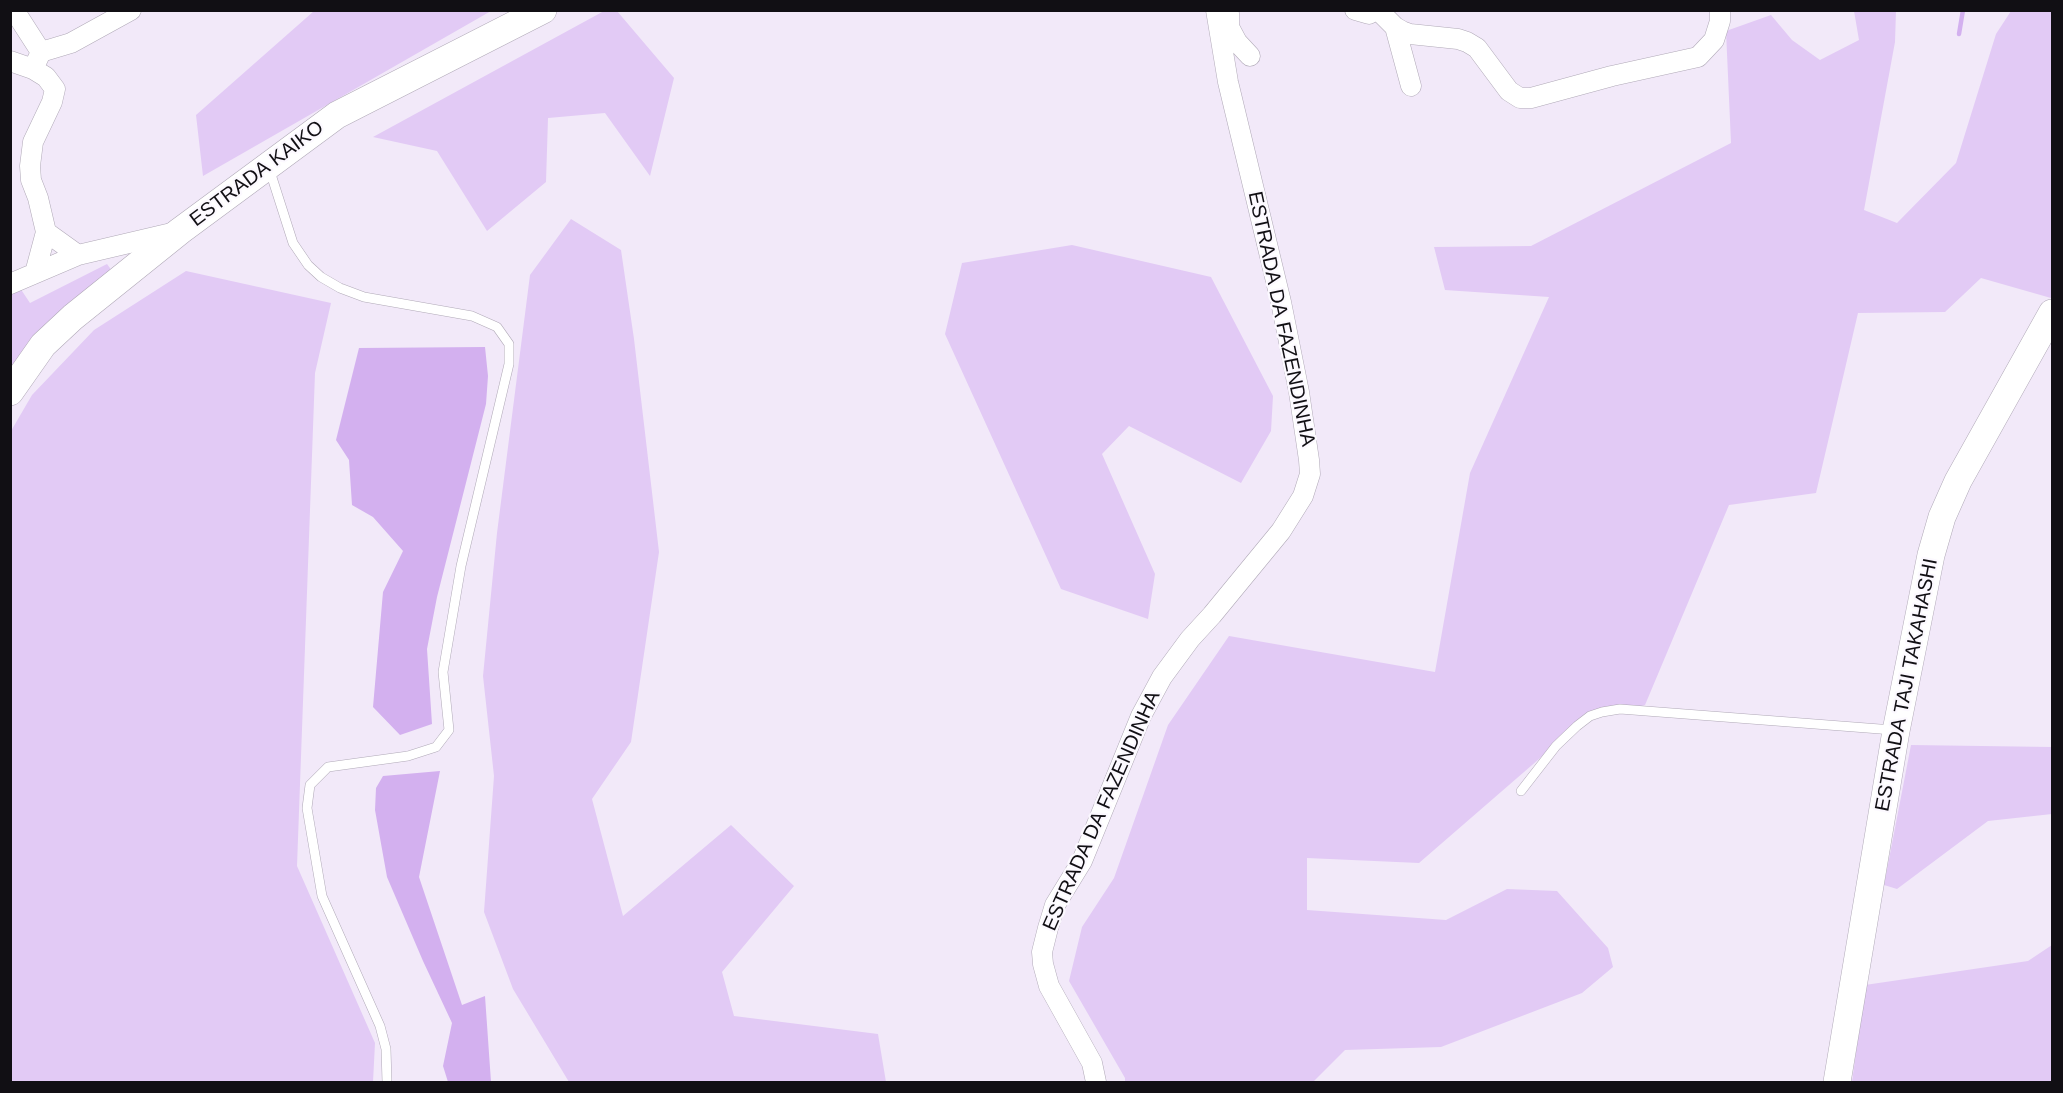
<!DOCTYPE html>
<html>
<head>
<meta charset="utf-8">
<style>
	body { margin:0 }
	#map { position:relative; width:2063px; height:1093px; overflow:hidden; background:#f2e9f9; font-family:Helvetica,sans-serif }
	canvas { display:block }
	.frame { position:absolute; inset:0; border:12px solid #110f14; pointer-events:none }
</style>
</head>
<body>
<div id="map">
<canvas width="2063" height="1093"></canvas>
<div class="frame"></div>
</div>
<script>
const g = document.querySelector('canvas').getContext('2d');
g.lineJoin = 'round';
function fill(path, color) { g.fillStyle = color; g.fill(path, 'evenodd'); }
const shape = rows => new Path2D(rows.map(r => 'M' + r).join(''));
function stroke(path, color, width, dash) { g.strokeStyle = color; g.lineWidth = width; g.lineCap = dash ? 'butt' : 'round'; g.setLineDash(dash || []); g.stroke(path); }
function label(font, color, halo, rows, align = 'center') {
  g.font = font + ' Helvetica,sans-serif'; g.lineWidth = 4.5; g.setLineDash([]); g.textBaseline = 'middle'; g.strokeStyle = halo; g.fillStyle = color; for (const [text, x, y, turn = 0] of rows) {
    g.save(); g.translate(x, y); g.rotate((+turn || 0) * Math.PI / 180); g.textAlign = isNaN(turn) ? turn : align; if (halo) g.strokeText(text, 0, 0); g.fillText(text, 0, 0); g.restore();
  }
}
const green = shape([
	[314,11,491,11,203,176,196,115],
	[604,11,617,11,674,78,650,176,605,113,548,118,546,182,487,231,437,151,373,137],
	[1854,11,1896,11,1895,42,1864,210,1897,223,1956,163,1996,34,2011,11,2052,11,2051,217,2052,297,2051,298,1981,278,1945,312,1858,313,1816,493,1729,505,1645,705,1584,720,1419,863,1307,858,1307,910,1446,920,1507,889,1557,891,1608,948,1613,967,1582,993,1441,1047,1345,1050,1313,1082,1125,1082,1125,1078,1069,981,1082,927,1114,878,1168,725,1229,636,1435,672,1470,473,1549,297,1445,290,1434,247,1531,246,1731,143,1726,31,1771,15,1792,40,1820,60,1859,40],
	[571,219,621,250,634,339,659,552,631,742,592,799,623,916,731,825,794,886,722,972,734,1016,878,1034,886,1082,569,1082,513,989,484,912,494,776,483,676,497,533,530,275],
	[1072,245,1211,277,1273,396,1271,431,1241,483,1129,426,1102,454,1155,574,1148,619,1061,589,945,334,962,263],
	[107,264,115,275,11,368,10,273,30,303],
	[186,271,331,303,315,373,297,866,375,1043,373,1082,11,1082,11,431,32,395,94,330],
	[1911,745,2052,747,2052,814,1988,821,1897,889,1884,885],
	[2052,945,2052,1082,1852,1082,1865,985,2028,961]
]);
const water = shape([
	[485,347,488,376,486,404,437,597,427,649,432,724,400,735,373,707,383,592,403,551,373,517,352,505,349,460,336,440,359,348],
	[440,771,419,877,462,1005,485,996,491,1082,448,1082,443,1066,452,1023,423,961,387,877,375,810,376,788,383,776]
]);
const stream = shape([
	[1959,34,1963,10]
]);
const lane = shape([
	[269,168,293,243,308,265,321,277,340,288,364,297,472,316,497,327,509,344,509,364,461,566,443,672,449,730,436,747,408,756,328,767,310,785,307,808,322,896,380,1026,386,1049,387,1082],
	[1521,791,1556,746,1577,726,1590,716,1602,712,1620,709,1893,730]
]);
const street = shape([
	[14,10,41,52],
	[1355,10,1369,14,1375,10],
	[1378,10,1395,27,1402,31,1410,34,1458,39,1467,42,1477,48,1509,91,1520,98,1531,98,1612,76,1698,57,1714,40,1720,21,1720,10],
	[1229,13,1229,27,1237,42,1250,56],
	[1395,27,1411,86],
	[41,52,71,43,131,10],
	[10,61,33,69],
	[46,232,78,255],
	[35,273,46,232,38,198,31,180,30,166,33,142,52,102,55,89,46,77,33,69,41,52],
	[10,284,78,255,176,232],
	[1096,1082,1092,1063,1049,986,1043,964,1042,952,1048,928,1055,905,1082,861,1141,716,1162,677,1190,639,1212,615,1281,531,1303,496,1310,474,1309,460,1299,392,1281,302,1228,82,1216,10]
]);
const secondary = shape([
	[10,392,43,345,73,317,180,231,337,115,543,10],
	[1837,1082,1896,731,1931,555,1942,517,1958,481,2052,313]
]);
const streetNames = [
	["ESTRADA KAIKO",257,174,-37],
	["ESTRADA DA FAZENDINHA",1281,319,78],
	["ESTRADA TAJI TAKAHASHI",1907,685,-79],
	["ESTRADA DA FAZENDINHA",1102,811,-66]
];
fill(green, '#e2caf5');
fill(water, '#d3b0ef');
stroke(stream, '#d3b0ef', 4.5);
stroke(lane, '#b0a9b7', 10);
stroke(street, '#b0a9b7', 21);
stroke(secondary, '#b0a9b7', 28);
stroke(lane, '#fff', 9);
stroke(street, '#fff', 20);
stroke(secondary, '#fff', 27);
label('20px', '#110f14', '#fcf9ff', streetNames);
</script>
</body>
</html>
